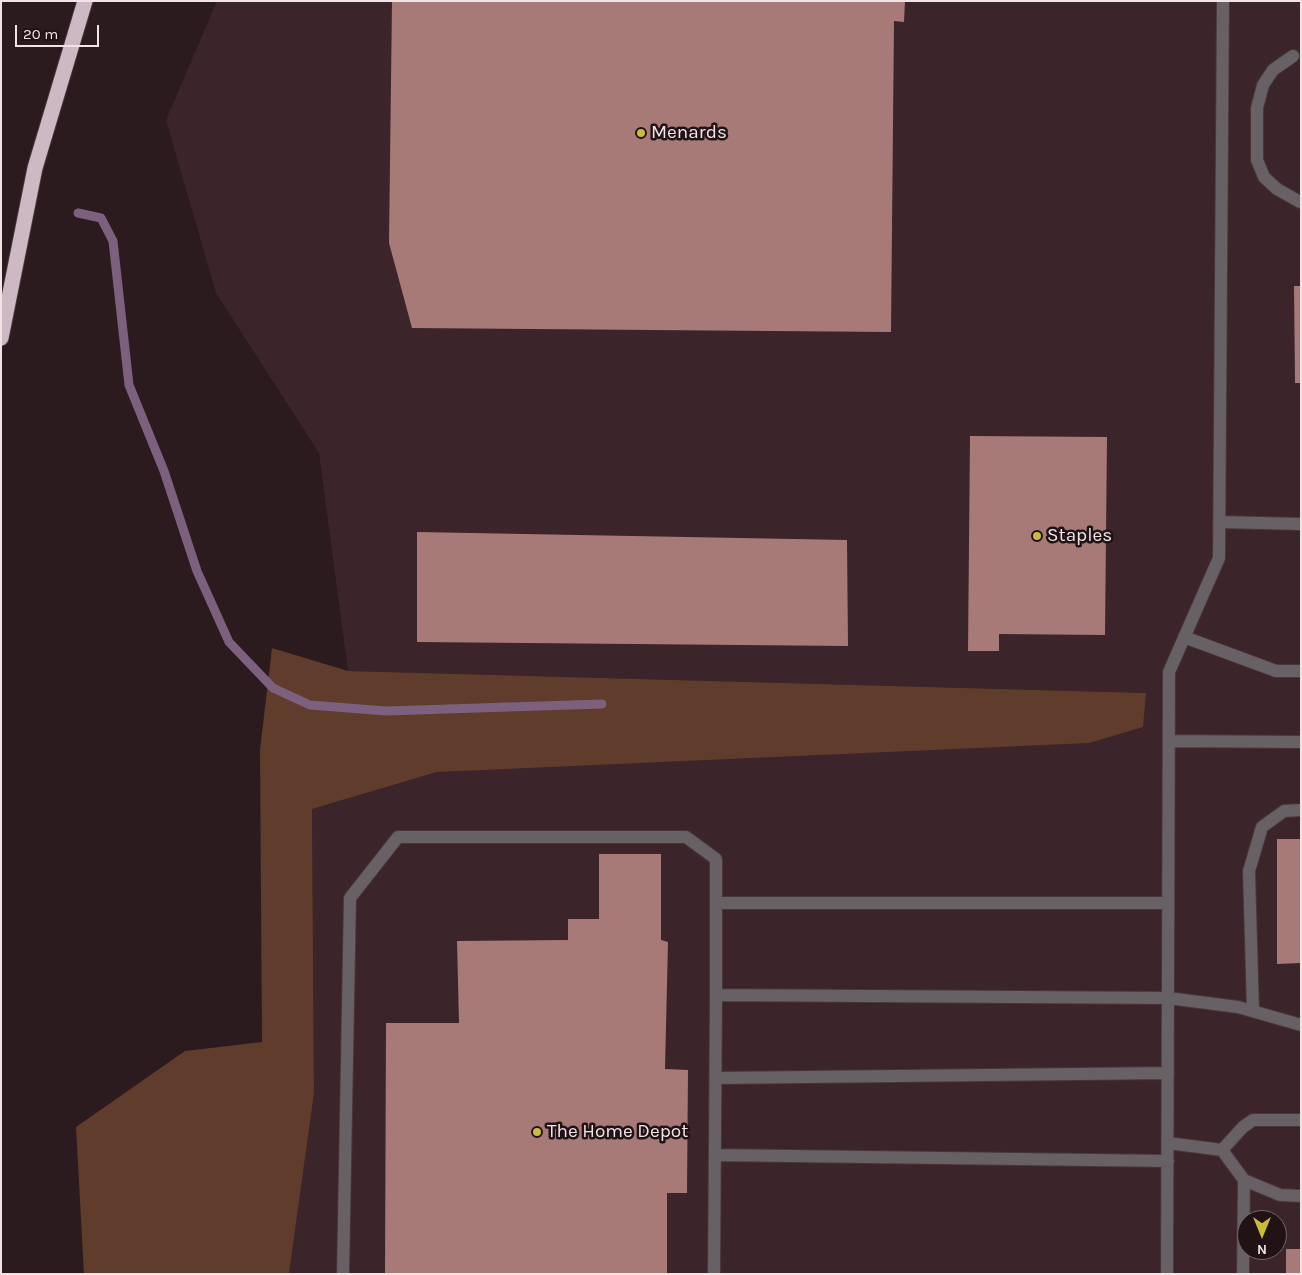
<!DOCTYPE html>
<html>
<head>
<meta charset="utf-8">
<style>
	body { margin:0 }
	#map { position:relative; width:1302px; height:1275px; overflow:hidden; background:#2b1b1f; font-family:Karla,sans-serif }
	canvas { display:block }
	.frame { position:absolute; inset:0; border:2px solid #f0e4e7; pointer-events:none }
	.north { position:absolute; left:1237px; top:1210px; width:50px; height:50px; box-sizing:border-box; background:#211216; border:1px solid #74666a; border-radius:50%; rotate:180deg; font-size:14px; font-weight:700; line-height:20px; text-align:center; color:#f0e4e7 }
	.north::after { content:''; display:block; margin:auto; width:18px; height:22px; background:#c9bb3b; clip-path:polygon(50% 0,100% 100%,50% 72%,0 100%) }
	.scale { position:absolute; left:15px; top:25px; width:84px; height:22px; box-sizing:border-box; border:2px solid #f0e4e7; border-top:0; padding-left:6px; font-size:15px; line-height:18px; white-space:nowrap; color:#f0e4e7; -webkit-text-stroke:4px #211216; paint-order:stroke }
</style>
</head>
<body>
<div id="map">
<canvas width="1302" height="1275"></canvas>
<div class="frame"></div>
<div class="north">N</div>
<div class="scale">20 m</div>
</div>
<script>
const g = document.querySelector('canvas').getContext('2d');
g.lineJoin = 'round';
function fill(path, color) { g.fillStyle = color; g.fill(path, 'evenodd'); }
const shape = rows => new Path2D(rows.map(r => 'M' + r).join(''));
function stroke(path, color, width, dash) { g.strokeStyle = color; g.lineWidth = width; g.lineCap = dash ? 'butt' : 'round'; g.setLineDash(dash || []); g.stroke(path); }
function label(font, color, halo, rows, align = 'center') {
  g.font = font + ' Karla,sans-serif'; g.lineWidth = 5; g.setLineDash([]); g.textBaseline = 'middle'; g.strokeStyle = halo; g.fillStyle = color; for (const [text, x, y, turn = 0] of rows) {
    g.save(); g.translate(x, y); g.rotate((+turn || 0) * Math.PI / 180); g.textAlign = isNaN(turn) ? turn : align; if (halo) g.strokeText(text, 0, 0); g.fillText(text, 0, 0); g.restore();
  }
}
const built = shape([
	[217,1,1301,1,1301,1274,289,1274,314,1093,312,809,437,772,1146,693,348,671,319,453,216,293,166,120],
	[1247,1220,1277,1220,1277,1250,1247,1250]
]);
const forest = shape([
	[272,648,348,671,1146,693,1143,727,1089,743,437,772,312,809,314,1093,289,1274,84,1274,76,1127,185,1051,262,1042,260,750]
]);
const stream = shape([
	[78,213,101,218,113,241,129,385,164,471,197,571,229,642,273,688,310,705,386,711,602,704]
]);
const building = shape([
	[392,1,905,1,904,22,894,21,891,332,412,328,389,243],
	[1294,286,1301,286,1301,383,1295,383],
	[970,436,1107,437,1105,635,999,634,999,651,968,651],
	[417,532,847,540,848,646,417,642],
	[1277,839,1301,839,1301,963,1277,964],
	[599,854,661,854,661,940,668,942,665,1069,688,1070,687,1193,667,1193,667,1274,385,1274,386,1023,459,1023,457,941,568,940,568,919,599,919],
	[1286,1249,1301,1249,1301,1274,1286,1274]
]);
const service = shape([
	[1293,56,1273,70,1263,85,1257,108,1257,160,1264,177,1277,189,1300,202],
	[1219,522,1301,524],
	[1184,637,1276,671,1301,671],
	[1169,741,1301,742],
	[1168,903,716,903,716,995,1168,998,1238,1007,1301,1025],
	[1253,1011,1249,871,1262,827,1284,811,1301,810],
	[716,1078,1168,1073],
	[1168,1143,1222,1150,1244,1180,1280,1195,1301,1196],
	[1222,1150,1243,1127,1253,1120,1301,1120],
	[715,1155,1168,1161],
	[343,1274,350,898,398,837,686,837,716,859,716,903],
	[714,1274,716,995],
	[1167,1274,1169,672,1219,558,1223,1],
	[1243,1274,1244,1180]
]);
const motorway = shape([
	[1,338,35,168,85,1]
]);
const markers = [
	[641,133,5,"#c9bb3b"],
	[1037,536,5,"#c9bb3b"],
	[537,1132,5,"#c9bb3b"]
];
const poiNames = [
	["Menards",651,133],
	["Staples",1047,536],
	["The Home Depot",547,1132]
];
fill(built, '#3b242a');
fill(forest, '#603c2c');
stroke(stream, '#7c607e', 9);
fill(building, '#a87a77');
stroke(service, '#47373b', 14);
stroke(motorway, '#47373b', 17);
stroke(service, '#676064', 12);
stroke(motorway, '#ccb9c4', 15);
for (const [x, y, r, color] of markers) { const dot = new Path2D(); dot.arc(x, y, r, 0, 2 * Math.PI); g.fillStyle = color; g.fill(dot); stroke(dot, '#211216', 2); }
label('19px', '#f0e4e7', '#211216', poiNames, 'left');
</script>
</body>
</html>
